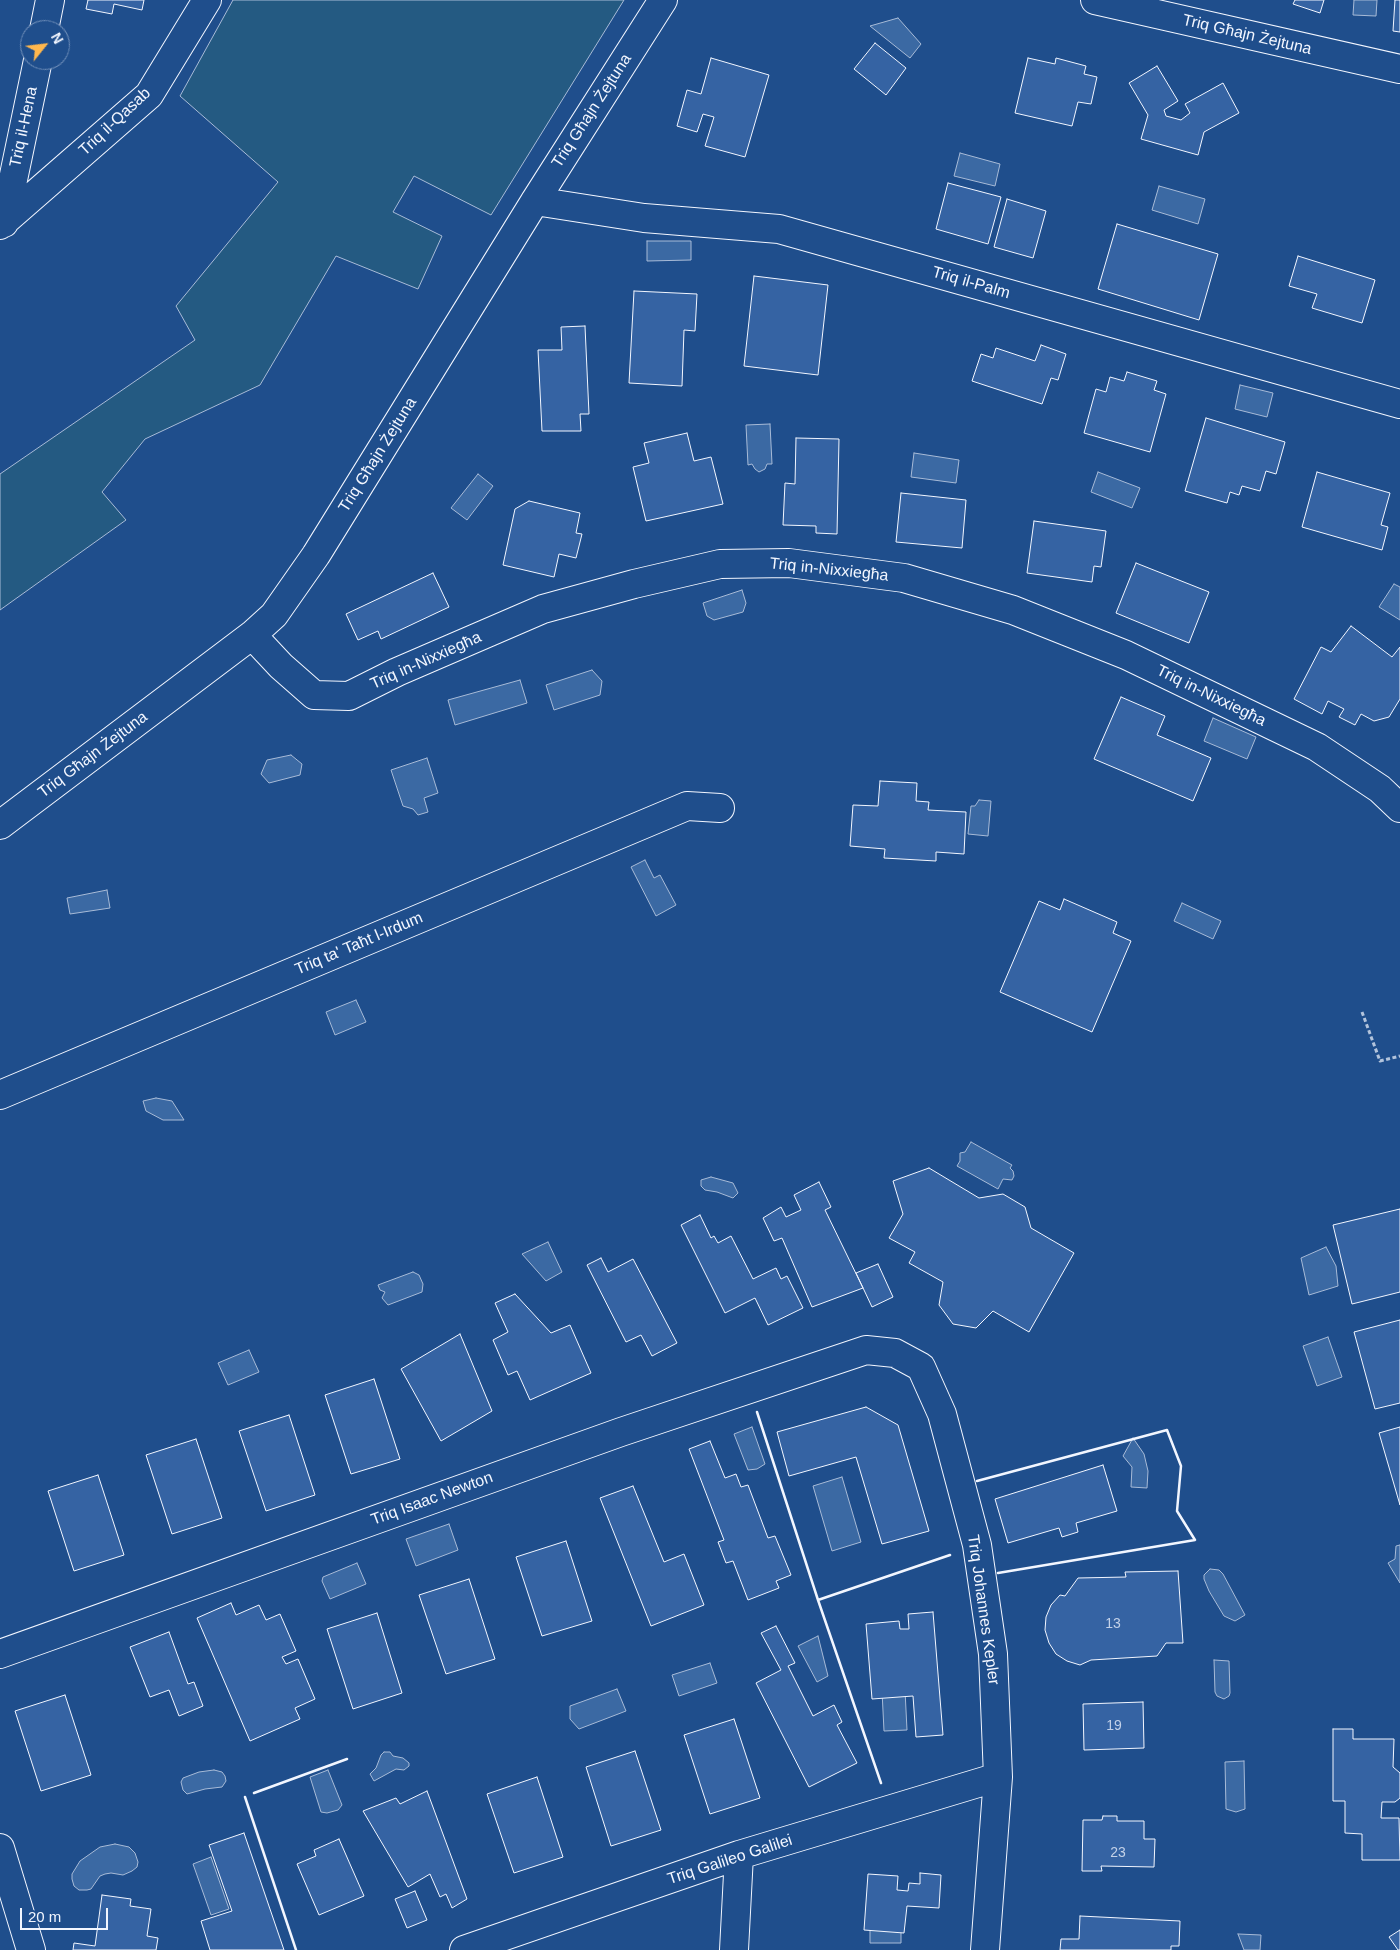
<!DOCTYPE html>
<html>
<head>
<meta charset="utf-8">
<style>
	body { margin:0 }
	#map { position:relative; width:1400px; height:1950px; overflow:hidden; background:#1f4e8c; font-family:Arial,sans-serif }
	canvas { display:block }
	.north { position:absolute; left:20px; top:20px; width:50px; height:50px; box-sizing:border-box; background:#1f4e8c; border:1px solid #7391ba; border-radius:50%; rotate:61deg; font-size:14px; font-weight:700; line-height:20px; text-align:center; color:#f2f6ff }
	.north::after { content:''; display:block; margin:auto; width:18px; height:22px; background:#ffb74d; clip-path:polygon(50% 0,100% 100%,50% 72%,0 100%) }
	.scale { position:absolute; left:20px; top:1908px; width:88px; height:22px; box-sizing:border-box; border:2px solid #f2f6ff; border-top:0; padding-left:6px; font-size:15px; line-height:18px; white-space:nowrap; color:#f2f6ff; -webkit-text-stroke:4px #1f4e8c; paint-order:stroke }
</style>
</head>
<body>
<div id="map">
<canvas width="1400" height="1950"></canvas>
<div class="north">N</div>
<div class="scale">20 m</div>
</div>
<script>
const g = document.querySelector('canvas').getContext('2d');
g.lineJoin = 'round';
function fill(path, color) { g.fillStyle = color; g.fill(path, 'evenodd'); }
const shape = rows => new Path2D(rows.map(r => 'M' + r).join(''));
function stroke(path, color, width, dash) { g.strokeStyle = color; g.lineWidth = width; g.lineCap = dash ? 'butt' : 'round'; g.setLineDash(dash || []); g.stroke(path); }
function label(font, color, halo, rows, align = 'center') {
  g.font = font + ' Arial,sans-serif'; g.lineWidth = 4; g.setLineDash([]); g.textBaseline = 'middle'; g.strokeStyle = halo; g.fillStyle = color; for (const [text, x, y, turn = 0] of rows) {
    g.save(); g.translate(x, y); g.rotate((+turn || 0) * Math.PI / 180); g.textAlign = isNaN(turn) ? turn : align; if (halo) g.strokeText(text, 0, 0); g.fillText(text, 0, 0); g.restore();
  }
}
const green = shape([
	[233,0,624,0,491,215,414,176,393,212,442,236,418,289,336,256,260,385,145,439,102,492,126,520,0,610,0,474,195,340,176,306,278,182,180,96,233,0]
]);
const water = shape([
	[1354,0,1377,0,1376,16,1353,15,1354,0],
	[898,18,921,44,910,58,870,26,898,18],
	[960,153,1000,164,995,186,954,176,960,153],
	[1159,186,1205,199,1198,224,1152,210,1159,186],
	[647,241,691,241,691,260,647,261,647,241],
	[1240,385,1273,393,1267,417,1235,409,1240,385],
	[770,424,772,464,767,464,765,469,759,472,755,469,752,464,748,465,746,425,770,424],
	[914,453,959,460,956,483,911,477,914,453],
	[1098,472,1140,488,1132,508,1091,492,1098,472],
	[478,474,493,486,467,520,451,508,478,474],
	[1394,584,1400,587,1400,620,1379,607,1394,584],
	[742,590,746,603,743,612,714,620,707,616,703,603,742,590],
	[592,670,602,681,600,695,554,710,546,685,592,670],
	[520,680,527,703,455,725,448,700,520,680],
	[1213,718,1256,737,1247,759,1204,741,1213,718],
	[291,755,302,764,300,775,269,783,261,774,267,760,291,755],
	[427,758,438,793,424,798,428,812,418,815,413,809,403,806,391,770,427,758],
	[979,800,991,801,988,836,968,834,971,806,975,806,979,800],
	[645,860,654,878,660,875,676,905,656,916,631,867,645,860],
	[107,890,110,908,70,914,67,898,107,890],
	[1182,903,1221,921,1213,939,1174,921,1182,903],
	[356,1000,366,1022,335,1035,326,1012,356,1000],
	[156,1098,172,1101,184,1120,163,1120,146,1111,143,1101,156,1098],
	[971,1142,1012,1165,1010,1168,1013,1171,1014,1176,1012,1180,1003,1179,998,1189,957,1166,960,1161,960,1153,965,1152,971,1142],
	[711,1177,733,1183,738,1193,733,1198,717,1192,705,1190,701,1186,701,1180,711,1177],
	[548,1242,562,1272,546,1281,522,1254,548,1242],
	[1326,1247,1336,1266,1338,1286,1309,1295,1301,1258,1326,1247],
	[413,1272,419,1275,423,1284,422,1292,388,1305,382,1298,385,1292,380,1290,378,1285,413,1272],
	[1328,1337,1342,1377,1317,1386,1303,1346,1328,1337],
	[249,1350,259,1372,228,1385,218,1363,249,1350],
	[752,1427,765,1464,757,1469,748,1470,734,1434,752,1427],
	[1133,1438,1144,1454,1148,1471,1147,1488,1131,1487,1132,1467,1123,1456,1133,1438],
	[842,1477,861,1542,832,1551,813,1486,842,1477],
	[449,1524,458,1550,416,1566,406,1539,449,1524],
	[1400,1545,1400,1583,1388,1563,1395,1559,1396,1546,1400,1545],
	[357,1563,366,1584,330,1599,322,1581,323,1577,357,1563],
	[1210,1569,1219,1570,1223,1574,1245,1615,1235,1621,1224,1616,1209,1591,1204,1579,1204,1575,1210,1569],
	[818,1636,828,1676,817,1682,798,1646,818,1636],
	[1214,1660,1229,1661,1230,1693,1229,1696,1224,1699,1217,1696,1215,1692,1214,1660],
	[710,1663,717,1683,679,1696,672,1675,710,1663],
	[617,1689,626,1711,579,1729,570,1719,570,1706,617,1689],
	[905,1690,907,1730,884,1731,882,1691,905,1690],
	[384,1752,390,1752,393,1756,403,1758,409,1763,409,1766,404,1770,396,1769,374,1781,370,1774,376,1768,381,1755,384,1752],
	[1244,1761,1245,1809,1236,1812,1226,1809,1225,1762,1244,1761],
	[214,1770,222,1772,225,1776,226,1781,222,1787,205,1789,187,1794,183,1790,181,1782,183,1778,199,1772,214,1770],
	[328,1770,342,1805,338,1810,327,1813,321,1812,310,1777,328,1770],
	[115,1844,129,1847,135,1853,138,1862,137,1867,132,1871,123,1875,111,1873,105,1874,100,1876,91,1889,87,1890,79,1890,74,1886,72,1879,72,1874,80,1861,100,1847,115,1844],
	[211,1857,229,1909,211,1915,193,1864,211,1857],
	[870,1924,901,1924,901,1943,870,1943,870,1924],
	[1238,1934,1261,1935,1260,1950,1244,1950,1238,1934]
]);
const building = shape([
	[88,0,144,0,142,10,114,4,112,14,86,9,88,0],
	[1295,0,1324,0,1320,13,1293,4,1295,0],
	[1395,0,1400,0,1400,32,1393,31,1395,0],
	[875,43,906,68,886,95,854,69,875,43],
	[711,58,769,75,745,157,705,146,714,117,703,114,697,132,677,126,687,90,701,94,711,58],
	[1028,58,1055,64,1056,58,1086,66,1084,74,1097,77,1091,104,1078,102,1072,126,1015,113,1028,58],
	[1157,66,1178,101,1164,110,1166,116,1181,120,1190,113,1185,104,1223,83,1239,113,1204,132,1198,155,1141,139,1148,115,1129,83,1157,66],
	[948,183,1001,197,988,244,936,229,948,183],
	[1007,199,1046,211,1033,258,994,247,1007,199],
	[1117,224,1218,254,1199,320,1098,289,1117,224],
	[1298,256,1375,280,1362,323,1312,308,1317,294,1289,286,1298,256],
	[754,276,828,285,818,375,744,366,754,276],
	[634,291,697,294,695,331,684,330,682,386,629,383,634,291],
	[585,326,589,414,580,414,581,431,542,431,538,350,562,350,561,327,585,326],
	[1041,345,1066,354,1058,380,1051,378,1042,404,972,381,981,354,993,358,996,348,1035,361,1041,345],
	[1127,372,1157,381,1154,390,1166,394,1150,452,1084,433,1096,389,1106,392,1110,377,1124,381,1127,372],
	[1206,418,1285,442,1276,474,1266,471,1260,491,1242,486,1239,495,1230,492,1227,503,1185,491,1206,418],
	[687,433,694,461,711,457,723,504,646,521,633,467,649,463,644,443,687,433],
	[796,438,839,439,837,534,816,533,816,526,783,525,785,483,795,484,796,438],
	[1317,472,1390,493,1381,525,1388,527,1382,550,1302,527,1317,472],
	[901,493,966,500,962,548,896,542,901,493],
	[529,501,580,513,576,533,582,534,576,558,559,554,554,577,503,565,515,509,529,501],
	[1034,521,1106,531,1101,567,1094,566,1092,582,1027,573,1034,521],
	[1136,563,1209,592,1189,643,1116,613,1136,563],
	[433,573,449,607,381,639,378,631,358,640,346,614,433,573],
	[1351,626,1392,657,1400,647,1400,699,1389,717,1374,721,1361,714,1355,725,1339,717,1344,709,1328,701,1322,714,1294,699,1321,647,1331,652,1351,626],
	[1121,697,1165,716,1157,735,1211,758,1193,801,1094,759,1121,697],
	[880,781,917,783,916,801,929,802,928,810,966,812,964,854,936,852,936,861,884,858,885,849,850,846,853,805,878,806,880,781],
	[1064,899,1117,922,1113,933,1131,941,1092,1032,1000,992,1039,901,1060,910,1064,899],
	[929,1168,979,1198,1003,1194,1025,1207,1031,1228,1074,1253,1029,1332,993,1311,976,1328,953,1324,939,1305,943,1282,909,1263,915,1252,889,1238,903,1214,893,1181,929,1168],
	[819,1182,831,1207,825,1210,863,1288,812,1307,782,1238,774,1241,763,1218,781,1207,786,1217,801,1210,794,1195,819,1182],
	[1400,1209,1400,1292,1352,1304,1333,1225,1400,1209],
	[700,1215,711,1238,714,1236,718,1243,731,1236,753,1279,776,1268,781,1279,787,1276,803,1308,768,1325,755,1298,725,1313,681,1225,700,1215],
	[601,1258,608,1272,633,1259,677,1343,652,1356,641,1335,626,1342,587,1265,601,1258],
	[878,1264,893,1297,872,1307,856,1273,878,1264],
	[515,1294,551,1333,570,1325,591,1373,530,1400,517,1371,508,1375,493,1340,508,1332,495,1303,515,1294],
	[1400,1320,1400,1403,1375,1409,1354,1332,1400,1320],
	[460,1334,492,1411,441,1441,401,1369,460,1334],
	[374,1379,400,1459,351,1474,325,1395,374,1379],
	[866,1407,898,1425,929,1531,882,1544,856,1457,789,1476,777,1432,866,1407],
	[289,1415,315,1495,266,1511,239,1431,289,1415],
	[1400,1427,1400,1505,1379,1433,1400,1427],
	[196,1439,222,1518,172,1534,146,1455,196,1439],
	[710,1441,725,1478,736,1474,741,1487,748,1485,768,1538,775,1536,791,1575,776,1581,779,1588,748,1600,733,1561,726,1563,718,1542,724,1540,689,1449,710,1441],
	[1103,1465,1117,1511,1076,1523,1078,1532,1062,1537,1059,1528,1008,1543,995,1499,1103,1465],
	[98,1475,124,1555,74,1571,48,1491,98,1475],
	[633,1486,664,1562,684,1554,704,1605,651,1626,600,1498,633,1486],
	[566,1541,592,1621,542,1636,516,1557,566,1541],
	[1178,1571,1183,1643,1166,1643,1157,1656,1091,1660,1080,1665,1067,1661,1056,1654,1049,1643,1045,1630,1046,1617,1051,1605,1060,1595,1065,1596,1078,1578,1126,1577,1125,1572,1178,1571],
	[469,1579,495,1659,446,1674,419,1595,469,1579],
	[231,1603,236,1615,259,1605,266,1620,280,1614,296,1651,282,1657,286,1664,298,1659,315,1699,295,1708,300,1719,250,1741,197,1618,231,1603],
	[933,1612,943,1735,916,1737,913,1696,872,1699,866,1624,899,1621,900,1629,909,1629,908,1614,933,1612],
	[377,1613,402,1693,353,1709,327,1629,377,1613],
	[776,1626,795,1663,788,1666,813,1716,834,1705,842,1722,837,1725,857,1763,809,1787,756,1683,781,1670,761,1633,776,1626],
	[169,1632,188,1684,194,1682,203,1706,179,1716,169,1690,150,1697,130,1647,169,1632],
	[65,1695,91,1775,41,1791,15,1711,65,1695],
	[1143,1702,1144,1748,1084,1750,1083,1704,1143,1702],
	[734,1719,760,1798,710,1814,684,1735,734,1719],
	[1333,1729,1353,1729,1353,1739,1394,1739,1393,1767,1400,1773,1400,1798,1395,1802,1382,1802,1381,1818,1399,1818,1400,1860,1362,1860,1362,1834,1345,1833,1345,1801,1333,1801,1333,1729],
	[635,1751,661,1830,611,1846,586,1767,635,1751],
	[537,1777,563,1857,514,1873,487,1794,537,1777],
	[427,1791,467,1899,452,1908,446,1894,440,1897,430,1874,408,1887,363,1811,396,1798,400,1804,427,1791],
	[1103,1816,1117,1816,1117,1821,1144,1821,1144,1839,1155,1839,1154,1867,1101,1866,1102,1871,1082,1871,1083,1820,1102,1820,1103,1816],
	[244,1833,284,1950,210,1950,201,1921,232,1911,209,1845,244,1833],
	[339,1839,364,1896,319,1915,297,1864,316,1856,314,1850,339,1839],
	[920,1873,941,1875,939,1908,907,1906,904,1933,864,1930,868,1874,898,1876,897,1890,908,1891,909,1883,920,1884,920,1873],
	[415,1891,427,1920,407,1928,395,1899,415,1891],
	[102,1895,131,1899,130,1906,151,1909,147,1936,158,1938,156,1950,73,1950,74,1943,95,1946,102,1895],
	[1080,1916,1180,1921,1179,1946,1171,1946,1171,1950,1060,1950,1061,1939,1079,1939,1080,1916],
	[1400,1930,1400,1950,1398,1950,1389,1937,1400,1930]
]);
const path = shape([
	[1362,1012,1380,1061,1400,1056]
]);
const minor = shape([
	[1095,0,1400,69],
	[44,30,50,0],
	[535,201,644,218,779,229,1400,404],
	[4,223,38,60],
	[0,225,149,95,207,0],
	[252,635,281,666,314,695,349,696,397,672,543,609,634,584,720,564,789,563,904,578,1013,610,1126,655,1317,747,1380,789,1400,808],
	[0,825,252,635,274,615,316,555,535,201,663,0],
	[0,1095,687,806,720,808],
	[0,1654,621,1432,866,1350,895,1353,921,1367,942,1414,977,1545,993,1654,998,1777,985,1950],
	[0,1848,31,1950],
	[464,1950,739,1855,998,1777],
	[734,1950,739,1855]
]);
const wall = shape([
	[757,1412,818,1600,881,1783],
	[977,1481,1167,1430,1181,1466,1177,1511,1195,1540,998,1573],
	[818,1600,950,1555],
	[254,1793,347,1759],
	[245,1797,296,1950]
]);
const numberNames = [
	["13",1113,1624],
	["19",1114,1726],
	["23",1118,1853]
];
const streetNames = [
	["Triq Għajn Żejtuna",1247,35,13],
	["Triq Għajn Żejtuna",592,111,-57],
	["Triq il-Qasab",115,122,-43],
	["Triq il-Hena",24,127,-78],
	["Triq il-Palm",971,283,16],
	["Triq Għajn Żejtuna",378,455,-58],
	["Triq in-Nixxiegħa",829,570,6],
	["Triq in-Nixxiegħa",426,661,-24],
	["Triq in-Nixxiegħa",1211,696,26],
	["Triq Għajn Żejtuna",93,755,-37],
	["Triq ta' Taħt l-Irdum",359,944,-23],
	["Triq Isaac Newton",432,1499,-20],
	["Triq Johannes Kepler",983,1610,82],
	["Triq Galileo Galilei",730,1860,-18]
];
fill(green, '#245a82');
stroke(green, '#a8bbd7', 1);
fill(water, '#3b69a3');
stroke(water, '#a8bbd7', 1);
fill(building, '#3563a3');
stroke(building, '#f2f6ff', 1);
stroke(minor, '#f2f6ff', 30);
stroke(path, '#b3c4dc', 3, [4, 2.5]);
stroke(minor, '#1f4e8c', 28);
stroke(wall, '#f2f6ff', 2.5);
label('14px', '#c3d1e8', null, numberNames);
label('16px', '#f2f6ff', '#1f4e8c', streetNames);
</script>
</body>
</html>
